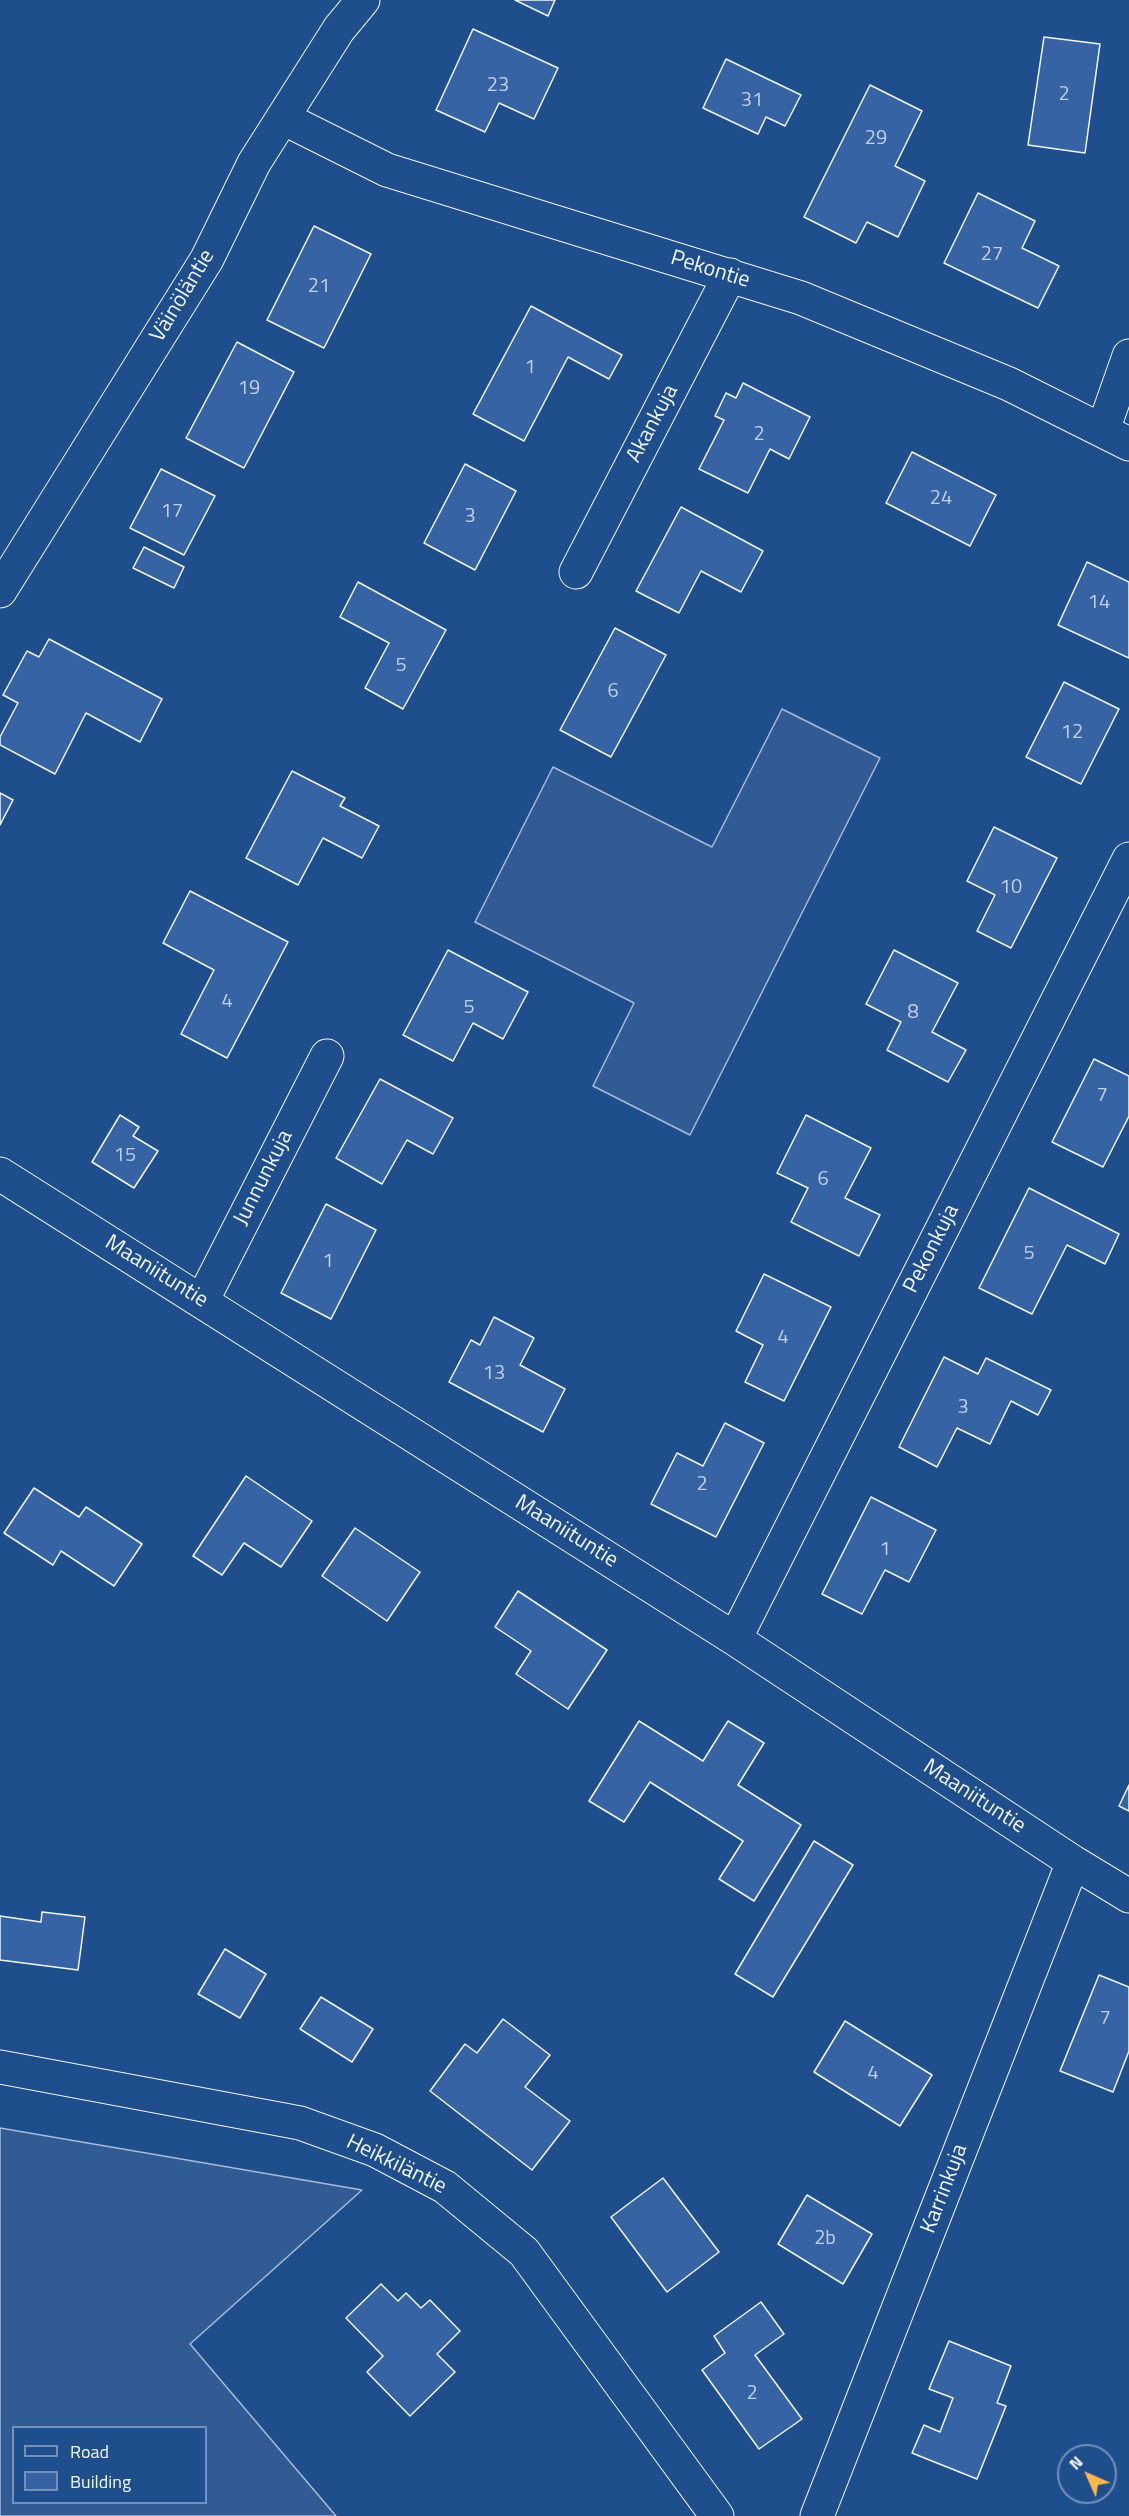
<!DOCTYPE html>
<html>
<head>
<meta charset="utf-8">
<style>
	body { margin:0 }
	#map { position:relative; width:1129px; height:2516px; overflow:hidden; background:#1f4e8c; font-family:"Titillium Web",sans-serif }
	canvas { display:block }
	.legend { position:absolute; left:12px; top:2426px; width:195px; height:78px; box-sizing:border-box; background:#1f4e8c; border:2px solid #7391ba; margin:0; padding:8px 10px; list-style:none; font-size:18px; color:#f2f6ff }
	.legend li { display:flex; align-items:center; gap:12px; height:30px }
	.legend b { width:30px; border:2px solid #7391ba }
	.north { position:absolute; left:1057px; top:2444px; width:60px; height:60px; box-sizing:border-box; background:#1f4e8c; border:2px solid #7391ba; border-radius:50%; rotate:315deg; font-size:16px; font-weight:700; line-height:24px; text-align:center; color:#f2f6ff }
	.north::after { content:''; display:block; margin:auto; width:21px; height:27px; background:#ffb74d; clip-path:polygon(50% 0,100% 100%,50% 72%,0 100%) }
</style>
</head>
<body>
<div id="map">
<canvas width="1129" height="2516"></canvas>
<ul class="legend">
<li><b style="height:8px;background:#1f4e8c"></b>Road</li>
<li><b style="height:16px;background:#3563a3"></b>Building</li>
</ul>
<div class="north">N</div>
</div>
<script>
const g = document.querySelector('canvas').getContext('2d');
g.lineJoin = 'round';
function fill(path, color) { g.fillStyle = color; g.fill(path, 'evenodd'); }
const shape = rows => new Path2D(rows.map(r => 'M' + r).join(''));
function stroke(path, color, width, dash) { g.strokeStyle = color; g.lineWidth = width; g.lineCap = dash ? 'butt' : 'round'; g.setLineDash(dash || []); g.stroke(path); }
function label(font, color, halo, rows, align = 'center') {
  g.font = font + ' "Titillium Web",sans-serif'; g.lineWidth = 4.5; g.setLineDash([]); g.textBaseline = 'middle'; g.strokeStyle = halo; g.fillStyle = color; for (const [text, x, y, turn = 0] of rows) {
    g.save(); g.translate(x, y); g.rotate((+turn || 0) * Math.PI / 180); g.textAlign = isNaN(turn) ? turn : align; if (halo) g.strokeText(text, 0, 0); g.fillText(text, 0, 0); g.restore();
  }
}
const built = shape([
	[782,709,880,758,690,1135,593,1086,634,1003,475,922,553,767,712,847,782,709],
	[0,2128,362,2190,190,2344,336,2516,0,2516,0,2128],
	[14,2428,206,2428,206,2502,14,2502,14,2428]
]);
const building = shape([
	[515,0,555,0,548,16,515,0],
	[473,29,558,68,534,119,499,103,485,132,436,110,473,29],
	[1044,37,1100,44,1085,153,1028,145,1044,37],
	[726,59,801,95,785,126,766,117,758,134,703,108,726,59],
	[870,85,922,111,895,166,925,181,898,237,867,222,856,243,804,217,870,85],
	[978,193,1035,221,1022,248,1059,266,1038,308,944,263,978,193],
	[314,226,371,254,324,348,267,320,314,226],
	[531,306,622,355,609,379,568,357,524,441,473,414,531,306],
	[237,342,294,372,244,468,186,438,237,342],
	[743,383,810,417,789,459,770,449,748,493,699,469,724,420,715,416,726,393,736,398,743,383],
	[912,452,996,495,970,546,886,503,912,452],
	[465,464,516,491,475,570,424,543,465,464],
	[161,469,215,496,184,555,130,528,161,469],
	[681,507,763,551,741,592,701,571,679,613,636,591,681,507],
	[144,547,184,567,174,588,133,568,144,547],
	[1087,562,1129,582,1129,658,1058,625,1087,562],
	[358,582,446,630,403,709,365,688,389,643,340,617,358,582],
	[615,628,666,655,611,757,560,730,615,628],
	[49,639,162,699,140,742,86,713,55,774,0,745,0,737,18,703,3,695,27,651,39,657,49,639],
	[1064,682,1119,709,1081,784,1026,757,1064,682],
	[292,771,345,798,340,806,379,826,362,858,323,838,298,885,246,858,292,771],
	[0,793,13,800,0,825,0,793],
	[994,827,1057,858,1011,948,977,931,995,895,967,881,994,827],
	[190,891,288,942,227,1058,181,1034,214,970,163,943,190,891],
	[448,950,528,992,503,1039,473,1023,453,1061,403,1035,448,950],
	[894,950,958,983,932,1032,966,1050,948,1082,887,1050,901,1022,866,1004,894,950],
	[1094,1059,1129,1076,1129,1116,1103,1167,1052,1142,1094,1059],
	[380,1079,453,1118,433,1154,407,1140,382,1184,336,1158,380,1079],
	[120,1115,139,1127,133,1136,158,1151,134,1188,92,1162,120,1115],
	[806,1115,871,1148,845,1198,880,1215,859,1256,791,1222,808,1188,777,1173,806,1115],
	[1029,1188,1119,1234,1105,1264,1067,1245,1032,1314,979,1288,1029,1188],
	[326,1204,376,1230,331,1319,281,1293,326,1204],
	[764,1274,831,1307,784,1401,745,1382,763,1345,736,1331,764,1274],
	[494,1317,534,1338,520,1365,565,1389,543,1432,449,1382,471,1340,480,1345,494,1317],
	[944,1357,978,1374,986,1358,1051,1390,1038,1415,1011,1401,990,1444,957,1428,937,1467,899,1447,944,1357],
	[725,1423,764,1443,716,1537,651,1504,677,1453,703,1466,725,1423],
	[246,1476,312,1521,281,1567,244,1543,222,1575,193,1556,246,1476],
	[34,1488,79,1517,86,1507,142,1544,114,1586,61,1551,53,1565,4,1533,34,1488],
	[871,1497,936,1530,909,1582,885,1570,862,1614,822,1594,871,1497],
	[355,1528,420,1572,387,1621,322,1576,355,1528],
	[518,1591,607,1650,568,1709,516,1674,531,1651,495,1627,518,1591],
	[639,1721,703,1761,728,1721,764,1743,738,1785,801,1825,754,1901,719,1879,743,1841,650,1782,624,1822,589,1801,639,1721],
	[1129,1785,1129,1811,1119,1806,1129,1785],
	[814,1841,853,1865,773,1997,735,1974,814,1841],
	[42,1912,85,1917,78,1970,0,1960,0,1916,41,1922,42,1912],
	[225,1949,266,1974,240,2018,198,1994,225,1949],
	[1099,1975,1129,1987,1129,2051,1113,2092,1060,2071,1099,1975],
	[321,1997,373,2029,352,2062,300,2029,321,1997],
	[503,2019,550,2055,525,2087,570,2121,532,2170,430,2091,465,2044,477,2053,503,2019],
	[845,2021,932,2075,900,2126,814,2072,845,2021],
	[663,2178,719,2252,667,2292,611,2217,663,2178],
	[807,2195,872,2234,843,2284,778,2244,807,2195],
	[381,2284,398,2301,406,2293,421,2308,430,2300,460,2331,437,2354,455,2372,410,2416,367,2372,383,2356,346,2318,381,2284],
	[761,2302,784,2334,755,2355,802,2419,759,2449,702,2370,725,2353,714,2336,761,2302],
	[949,2341,1011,2366,997,2403,1006,2406,977,2479,912,2453,924,2425,940,2432,953,2398,929,2389,949,2341]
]);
const minor = shape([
	[283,118,387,170,801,298,1009,384,1129,444],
	[1103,430,1129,356],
	[576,572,730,275],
	[0,1174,735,1639,1073,1862,1129,1896],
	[202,1301,327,1056],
	[735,1639,1129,859],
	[0,2067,300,2123,375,2150,445,2187,524,2252,717,2516],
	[817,2516,1073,1862]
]);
const tertiary = shape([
	[0,591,207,259,254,163,339,29,363,0]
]);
const numberNames = [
	["23",498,86],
	["2",1064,95],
	["31",752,101],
	["29",876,139],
	["27",992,255],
	["21",319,287],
	["1",530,368],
	["19",249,389],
	["2",759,435],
	["24",941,499],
	["17",172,512],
	["3",470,517],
	["14",1099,603],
	["5",401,666],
	["6",613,692],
	["12",1072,733],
	["10",1011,888],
	["4",227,1002],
	["5",469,1008],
	["8",913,1013],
	["7",1102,1096],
	["15",125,1156],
	["6",823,1180],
	["5",1029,1254],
	["1",328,1262],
	["4",783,1338],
	["13",494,1374],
	["3",963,1408],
	["2",702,1485],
	["1",885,1550],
	["7",1105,2019],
	["4",873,2074],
	["2b",825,2239],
	["2",752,2394]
];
const streetNames = [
	["Pekontie",710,270,17],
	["Väinöläntie",183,296,-59],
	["Akankuja",653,424,-62],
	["Junnunkuja",264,1178,-63],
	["Pekonkuja",932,1249,-63],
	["Maaniituntie",156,1272,32],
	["Maaniituntie",566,1532,32],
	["Maaniituntie",974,1797,33],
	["Heikkiläntie",396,2165,26],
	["Karrinkuja",945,2189,-69]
];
fill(built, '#305b95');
stroke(built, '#a8bbd7', 1.5);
fill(building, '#3563a3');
stroke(building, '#f2f6ff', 1.5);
stroke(minor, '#f2f6ff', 35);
stroke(tertiary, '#f2f6ff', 35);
stroke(minor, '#1f4e8c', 33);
stroke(tertiary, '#1f4e8c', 33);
label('20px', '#c3d1e8', null, numberNames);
label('22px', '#f2f6ff', '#1f4e8c', streetNames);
</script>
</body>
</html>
